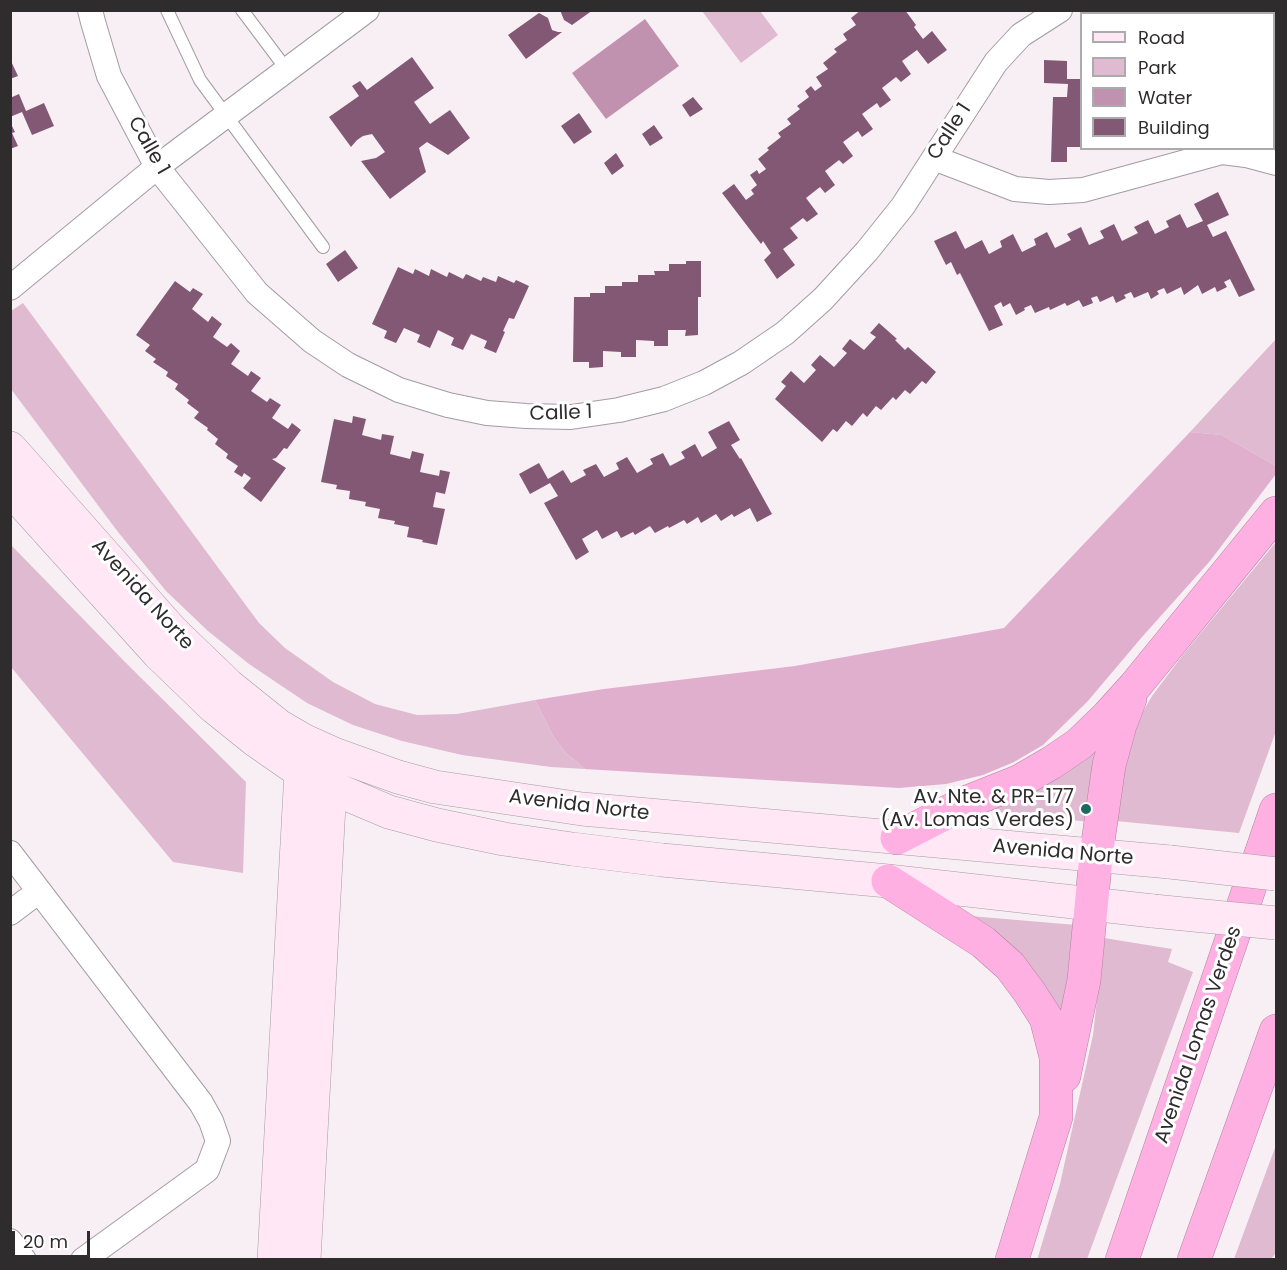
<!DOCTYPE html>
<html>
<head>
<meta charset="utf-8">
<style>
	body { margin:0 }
	#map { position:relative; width:1287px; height:1270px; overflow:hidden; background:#f7eff3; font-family:Poppins,sans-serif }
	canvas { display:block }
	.frame { position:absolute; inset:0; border:12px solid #2f2c2e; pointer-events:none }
	.legend { position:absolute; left:1080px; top:12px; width:195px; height:138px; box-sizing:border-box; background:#fff; border:2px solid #acabab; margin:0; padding:8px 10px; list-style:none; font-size:18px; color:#2f2c2e }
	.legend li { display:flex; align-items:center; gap:12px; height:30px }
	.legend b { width:30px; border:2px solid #acabab }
	.scale { position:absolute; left:12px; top:1231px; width:78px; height:27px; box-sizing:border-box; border:3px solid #2f2c2e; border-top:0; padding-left:8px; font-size:18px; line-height:21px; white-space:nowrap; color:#2f2c2e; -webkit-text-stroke:4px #fff; paint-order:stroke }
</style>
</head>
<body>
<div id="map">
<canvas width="1287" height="1270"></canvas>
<div class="frame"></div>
<ul class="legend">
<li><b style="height:8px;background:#ffe7f6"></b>Road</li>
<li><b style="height:16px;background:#dfbad1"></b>Park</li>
<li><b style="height:16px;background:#c192b0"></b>Water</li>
<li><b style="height:16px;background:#835874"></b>Building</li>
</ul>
<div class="scale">20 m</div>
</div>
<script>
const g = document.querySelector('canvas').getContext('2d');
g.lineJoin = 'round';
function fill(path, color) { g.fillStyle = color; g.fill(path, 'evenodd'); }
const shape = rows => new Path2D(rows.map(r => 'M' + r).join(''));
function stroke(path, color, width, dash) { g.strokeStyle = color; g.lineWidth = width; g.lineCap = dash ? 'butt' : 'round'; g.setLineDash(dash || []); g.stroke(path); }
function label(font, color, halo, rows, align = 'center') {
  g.font = font + ' Poppins,sans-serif'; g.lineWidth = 6; g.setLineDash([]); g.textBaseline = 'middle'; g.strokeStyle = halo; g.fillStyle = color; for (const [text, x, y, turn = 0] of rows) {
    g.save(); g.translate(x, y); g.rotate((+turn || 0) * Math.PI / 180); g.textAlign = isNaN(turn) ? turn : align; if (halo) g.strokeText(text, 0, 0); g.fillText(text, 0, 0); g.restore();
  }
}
const green = shape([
	[702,11,760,11,778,35,741,63],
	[23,303,259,623,285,648,333,682,375,704,417,715,457,714,535,700,553,736,566,753,585,769,551,767,462,755,402,741,353,725,307,703,249,664,208,631,166,591,118,532,11,389,11,311],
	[1276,339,1276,466,1222,435,1190,432],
	[1276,542,1276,731,1239,833,1116,821,1127,742,1139,719,1152,696,1182,656],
	[11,545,125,662,246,782,243,873,173,862,11,667],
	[1102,743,1090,822,990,811,990,806],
	[970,916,1076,925,1066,1034],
	[1104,938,1172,949,1168,962,1193,972,1087,1259,1037,1260,1060,1184,1093,1035],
	[1276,1145,1276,1253,1271,1259,1234,1259]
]);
const forest = shape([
	[1190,432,1222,435,1276,466,1276,474,1210,561,1142,637,1087,702,1043,745,1014,762,983,775,946,784,899,788,585,769,566,753,553,736,535,700,604,689,795,666,1004,628]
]);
const water = shape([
	[645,19,679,66,606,119,572,73]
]);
const building = shape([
	[560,10,593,10,572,25,564,20],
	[861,10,905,10,916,25,914,27,923,39,932,31,947,50,928,64,917,50,902,61,911,74,901,82,896,77,882,88,891,100,880,108,877,103,862,114,873,129,862,137,858,131,843,142,853,156,843,164,839,160,825,171,835,185,825,193,820,187,806,198,818,214,807,222,803,218,790,228,798,238,783,249,795,265,777,279,764,260,771,253,763,241,761,244,722,193,734,184,746,200,754,194,751,190,757,185,750,175,757,170,759,174,766,169,758,159,769,150,767,148,781,137,778,133,791,124,787,119,800,109,797,106,809,97,805,91,811,86,815,91,822,86,816,77,828,69,823,63,837,52,834,49,847,40,843,34,856,25,851,18],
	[539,13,548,18,552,30,558,32,562,32,526,59,508,35],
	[1274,21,1276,21,1276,88,1274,87],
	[412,57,434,88,414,102,430,124,450,110,470,138,448,155,427,142,419,148,426,172,390,199,361,161,376,158,385,152,372,134,363,136,357,140,351,147,329,117,359,96,352,86,360,81,367,90],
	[10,59,18,76,10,79],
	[1044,60,1067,61,1067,79,1082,79,1082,147,1067,147,1067,162,1051,162,1053,97,1067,97,1068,84,1044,83],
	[19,94,26,111,44,103,54,126,32,135,22,112,10,117,10,98],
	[693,97,703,109,690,117,682,105],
	[579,113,592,132,574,144,561,126],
	[10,122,15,132,12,133,18,146,10,149],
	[654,125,663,138,650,146,642,134],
	[616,153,624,166,612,175,604,163],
	[1218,192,1229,215,1207,225,1213,237,1226,231,1255,290,1239,297,1230,279,1224,282,1227,287,1217,292,1215,287,1202,294,1198,285,1184,295,1181,287,1167,294,1164,288,1157,291,1159,294,1151,299,1148,292,1134,298,1131,292,1124,295,1126,298,1116,303,1113,296,1100,302,1097,296,1091,298,1093,303,1083,307,1079,300,1067,306,1065,303,1050,310,1049,307,1035,313,1031,305,1024,308,1025,310,1016,315,1010,303,1003,307,1001,302,994,306,1003,325,989,331,960,273,957,275,951,262,946,265,934,241,956,231,965,249,982,240,989,254,1002,247,1000,241,1013,234,1022,252,1036,245,1034,239,1047,232,1055,248,1071,240,1067,234,1081,227,1089,245,1104,238,1100,231,1114,224,1122,241,1138,233,1134,227,1148,220,1155,234,1169,227,1166,221,1180,214,1187,228,1203,221,1194,204],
	[345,250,358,268,338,282,326,264],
	[686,261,701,261,701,297,698,297,698,335,685,336,686,330,668,330,668,346,654,346,654,341,636,340,636,357,621,357,621,352,603,351,603,367,589,368,589,362,573,362,574,297,590,297,590,293,605,293,605,286,622,286,622,282,638,282,638,275,655,275,654,271,669,271,669,264,686,264],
	[398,267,413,274,415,269,429,276,431,269,447,277,449,272,463,279,466,274,481,281,483,277,496,282,498,276,514,283,516,280,529,286,514,319,509,318,503,331,505,332,496,353,484,348,487,341,471,334,463,350,451,345,454,338,438,330,430,348,417,342,420,335,404,328,396,343,384,338,387,331,372,324],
	[175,281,190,292,193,288,203,294,192,309,208,322,212,316,222,324,213,337,227,347,231,343,240,351,231,364,248,376,251,371,261,378,251,391,267,402,270,398,281,405,272,418,288,429,292,423,301,430,287,449,284,448,276,458,272,459,286,468,261,502,243,488,251,478,244,473,242,477,234,472,238,466,226,458,228,454,215,444,218,439,207,430,208,428,194,418,199,412,187,403,189,400,175,389,178,384,166,376,168,372,153,362,156,359,145,351,150,345,136,335],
	[879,323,897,339,895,340,905,350,908,347,936,372,926,384,922,381,910,394,905,390,896,400,893,397,881,410,876,406,867,417,863,413,852,426,846,421,837,432,833,429,822,442,775,399,786,386,781,382,791,371,804,383,816,370,811,365,820,355,834,367,847,353,842,349,850,339,864,350,876,337,870,333],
	[353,416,366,419,362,435,381,440,382,434,394,436,390,454,410,459,412,451,424,454,420,472,439,476,440,470,450,472,445,494,436,492,433,507,445,509,437,545,422,542,423,540,407,537,409,527,394,524,395,521,378,518,380,509,365,506,366,502,349,499,350,491,336,489,337,485,321,482,334,419,352,423],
	[729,421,740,440,731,445,740,459,741,458,772,514,757,522,750,508,734,517,732,514,721,521,716,514,701,523,698,517,687,524,684,520,669,528,668,526,655,533,650,526,635,535,633,532,621,538,617,531,602,539,597,530,582,539,589,552,576,560,544,503,558,496,550,483,530,494,519,474,539,463,548,479,563,470,571,483,586,475,583,470,596,464,604,477,619,469,616,463,627,457,637,473,653,464,650,459,663,453,670,466,685,458,681,452,695,444,702,457,717,448,708,432]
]);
const lane = shape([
	[167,10,200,80,323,247],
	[242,10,287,70]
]);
const street = shape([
	[90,10,93,22,109,76,157,167,257,293,312,341,348,365,399,390,448,405,487,413,526,416,571,417,619,410,664,399,704,383,741,363,785,333,823,299,867,251,903,206,996,62,1021,35,1060,10],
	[934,158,1015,189,1049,192,1083,190,1222,152,1246,155,1276,163],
	[10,288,157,167,367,10],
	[10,853,201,1103,211,1121,218,1141,207,1170,83,1260],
	[10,913,39,891],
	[10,1241,24,1260]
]);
const secondary = shape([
	[10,448,172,631,228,685,279,726,303,740,334,754,398,777,435,787,582,809,1170,862],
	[10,489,158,653,214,707,255,740,301,772,330,787,389,812,437,825,504,839,572,849,662,860,888,881,1153,911],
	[274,1260,301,772],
	[304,1260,330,787]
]);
const highway = shape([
	[897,838,967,802,1020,781,1051,763,1079,744,1107,717,1135,686,1276,513],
	[888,881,983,942,1010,966,1030,993,1046,1018,1056,1057,1056,1117,1012,1260],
	[1064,1076,1084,980,1096,856,1109,765,1120,725,1130,699],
	[1122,1260,1276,810],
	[1194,1260,1276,1031]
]);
const secondaryBridge = shape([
	[1170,862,1276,874],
	[1153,911,1276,923]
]);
const markers = [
	[1086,809,6,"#1b6865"]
];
const streetNames = [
	["Calle 1",950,132,-57],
	["Calle 1",148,146,60],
	["Calle 1",561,414,-2],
	["Avenida Norte",142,595,48],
	["Avenida Norte",579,806,7],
	["Avenida Norte",1063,853,5],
	["Avenida Lomas Verdes",1199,1035,-71]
];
const poiNames = [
	["Av. Nte. & PR-177",1074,798],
	["(Av. Lomas Verdes)",1074,821]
];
fill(green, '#dfbad1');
fill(forest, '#e0afce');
fill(water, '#c192b0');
fill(building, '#835874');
stroke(lane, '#a39ca0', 14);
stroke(street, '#a39ca0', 26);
stroke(secondary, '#a39ca0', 34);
stroke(highway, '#b682a3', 34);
stroke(lane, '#fff', 12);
stroke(street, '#fff', 24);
stroke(secondary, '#ffe7f6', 33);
stroke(highway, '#ffb0e2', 33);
stroke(secondaryBridge, '#a39ca0', 34, []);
stroke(secondaryBridge, '#ffe7f6', 33);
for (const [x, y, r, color] of markers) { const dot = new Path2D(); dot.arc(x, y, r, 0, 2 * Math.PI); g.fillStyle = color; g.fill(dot); stroke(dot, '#fff', 2); }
label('20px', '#2f2c2e', '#fff', streetNames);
label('20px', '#2f2c2e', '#fff', poiNames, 'right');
</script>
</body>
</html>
